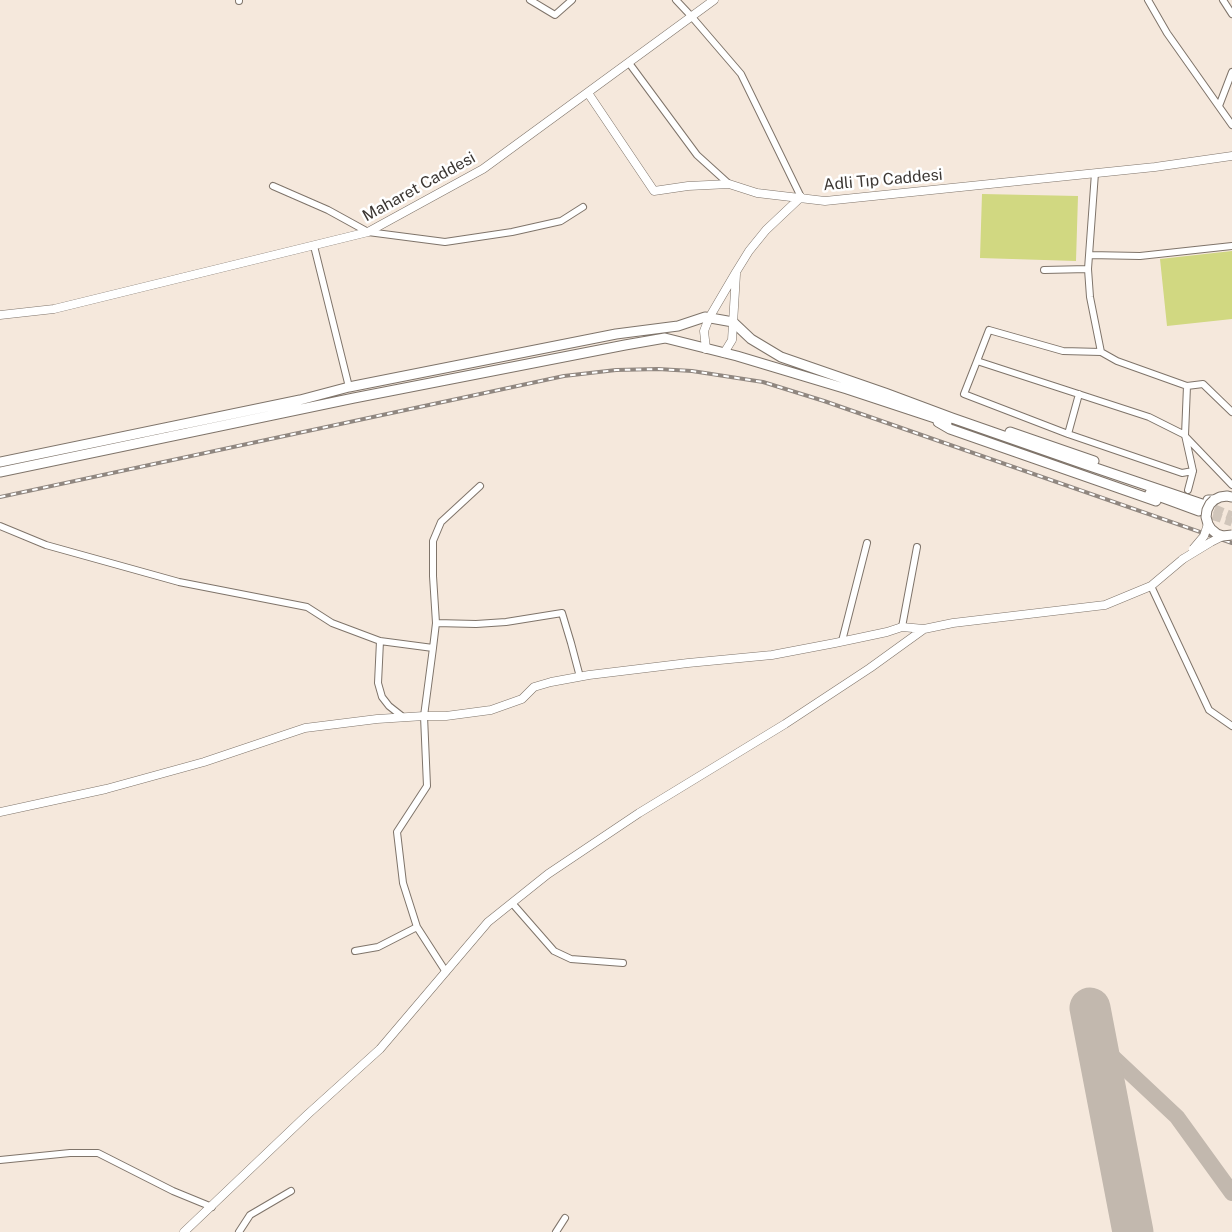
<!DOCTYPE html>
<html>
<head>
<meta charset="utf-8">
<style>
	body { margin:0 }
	canvas { display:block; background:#f5e8dc }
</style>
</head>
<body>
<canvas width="1232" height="1232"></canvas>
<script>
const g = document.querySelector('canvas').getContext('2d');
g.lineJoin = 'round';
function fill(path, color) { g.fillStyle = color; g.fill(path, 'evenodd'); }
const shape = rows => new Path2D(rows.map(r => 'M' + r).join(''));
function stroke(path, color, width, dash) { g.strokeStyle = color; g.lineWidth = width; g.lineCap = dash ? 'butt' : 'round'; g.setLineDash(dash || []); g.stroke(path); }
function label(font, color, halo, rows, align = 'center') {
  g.font = font + ' "Public Sans",sans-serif'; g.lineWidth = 5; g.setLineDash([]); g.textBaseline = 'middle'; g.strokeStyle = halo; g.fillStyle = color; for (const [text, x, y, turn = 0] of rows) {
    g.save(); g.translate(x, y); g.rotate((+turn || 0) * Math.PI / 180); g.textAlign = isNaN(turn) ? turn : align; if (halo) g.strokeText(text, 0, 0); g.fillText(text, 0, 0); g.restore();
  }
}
const green = shape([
	[982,194,1078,196,1076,261,980,258],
	[1232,251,1232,319,1167,326,1160,259]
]);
const taxiway = shape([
	[1097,1042,1177,1117,1232,1193]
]);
const runway = shape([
	[1090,1008,1133,1232]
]);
const secondaryTunnel = shape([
	[1202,504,1232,516],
	[1200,511,1232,522]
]);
const minor = shape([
	[530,0,555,15,572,0],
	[676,0,692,17,741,74,801,197],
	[1148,0,1167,33,1232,125],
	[1223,0,1232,14],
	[239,1,239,0],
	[629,63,697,155,729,184],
	[1219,106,1232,72],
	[1095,173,1088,269,1090,297,1101,352],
	[273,186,328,210,368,232,445,242,512,232,561,221,583,207],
	[314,246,349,387],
	[1089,255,1140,256,1232,246],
	[1044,270,1088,269],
	[989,330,1063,351,1101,352,1117,361,1187,386,1185,435,1149,417,977,361,989,330],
	[977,361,964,394,1068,434,1182,473,1193,471,1185,435],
	[1187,386,1203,384,1232,412],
	[1068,434,1079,394],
	[1185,436,1232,485],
	[1188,490,1193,471],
	[0,526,46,545,179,582,307,607,332,623,380,641,433,648,424,716,427,786,397,832,403,883,417,927,446,972],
	[1151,586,1209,710,1232,726],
	[436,623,433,576,433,541,441,522,480,486],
	[902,627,917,547],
	[380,641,378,683,382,697,389,706,403,717],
	[842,641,867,543],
	[433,648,436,623,476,624,506,622,562,613,571,643,580,677],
	[512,903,554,951,571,959,623,963],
	[355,951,378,947,417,927],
	[0,1160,70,1153,98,1153,173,1191,212,1207],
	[239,1232,250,1215,291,1191],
	[556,1232,565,1218]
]);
const tertiary = shape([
	[588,93,654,191,688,186,729,184,757,193,825,201,1155,167,1232,156],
	[0,315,54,309,368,232,483,169,714,0],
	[706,349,704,331,709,318,736,272,749,251,766,230,801,197],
	[724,353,732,340,736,274],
	[0,812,106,789,204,762,305,728,377,719,424,716,446,716,491,710,522,699,534,687,551,682,589,675,688,663,772,655,835,643,887,632,902,627,924,629],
	[184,1232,308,1114,380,1049,488,922,548,874,639,813,785,724,870,668,924,629,953,623,1105,605,1151,586,1183,559]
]);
const secondary = shape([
	[938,422,950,429,1156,501],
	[1010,432,1094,461],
	[0,462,300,400,349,387,616,334,678,326,705,317,733,322,751,339,781,357,885,393,952,418,1084,464,1202,504],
	[0,472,354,398,625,345,665,338,737,356,847,389,947,422],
	[1150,493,1199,511],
	[1208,500,1214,500,1220,497,1227,496,1232,497]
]);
const rail = shape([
	[0,497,564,376,616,370,658,369,692,371,763,382,824,401,1232,543]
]);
const tertiaryBridge = shape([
	[1193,549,1204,536,1208,524],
	[1183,559,1211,542,1223,536]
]);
const secondaryBridge = shape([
	[1214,500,1210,504,1207,510,1206,517,1208,524,1211,529,1217,534,1223,536,1232,535]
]);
const streetNames = [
	["Adli Tıp Caddesi",883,180,-5],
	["Maharet Caddesi",419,187,-29]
];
fill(green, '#d1d881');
stroke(taxiway, '#c2b8ae', 16);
stroke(runway, '#c2b8ae', 41);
stroke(secondaryTunnel, '#d0c5ba', 9, [9, 4.5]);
stroke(minor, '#7f746a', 8);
stroke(tertiary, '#7f746a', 9);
stroke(secondary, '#7f746a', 11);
stroke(minor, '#fff', 6);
stroke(tertiary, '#fff', 8);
stroke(secondary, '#fff', 9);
stroke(rail, '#908780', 4);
stroke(rail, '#fff', 2, [5.5]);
stroke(tertiaryBridge, '#7f746a', 9, []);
stroke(secondaryBridge, '#7f746a', 11, []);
stroke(tertiaryBridge, '#fff', 8);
stroke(secondaryBridge, '#fff', 9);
label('16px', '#3c3733', '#fff', streetNames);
</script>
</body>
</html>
